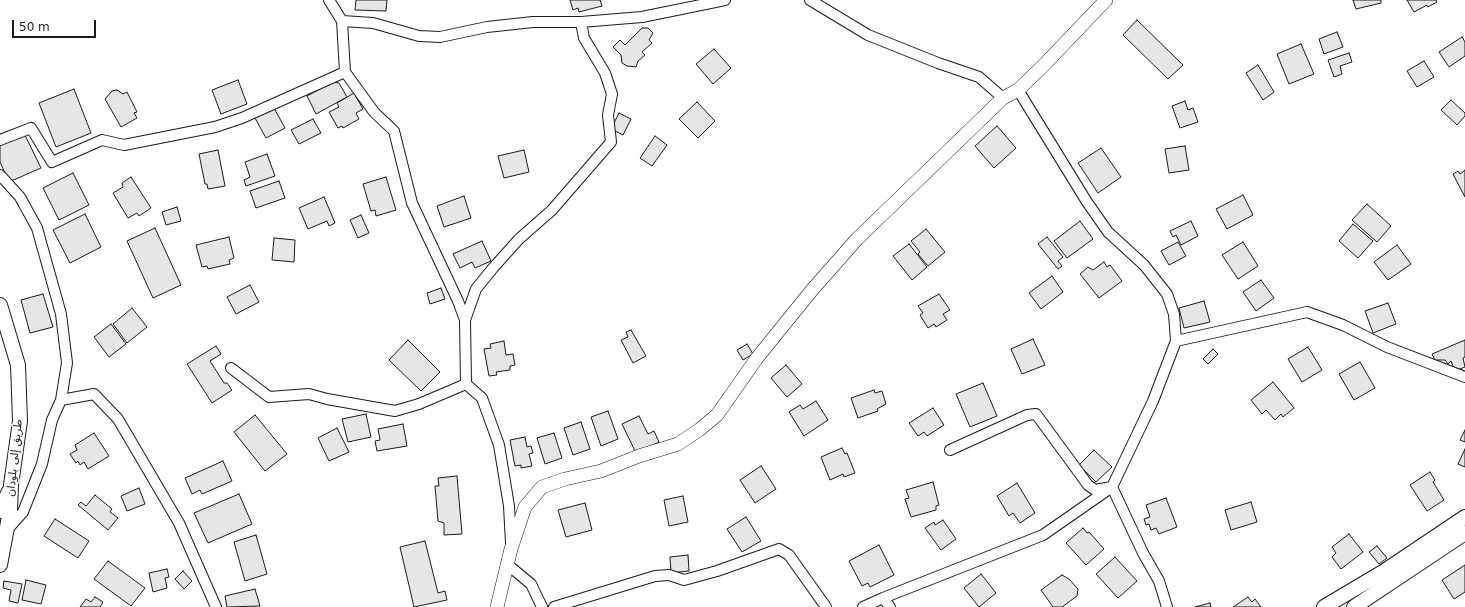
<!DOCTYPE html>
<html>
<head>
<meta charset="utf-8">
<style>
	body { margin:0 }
	#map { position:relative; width:1465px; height:607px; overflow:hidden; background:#fff; font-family:"DejaVu Sans",sans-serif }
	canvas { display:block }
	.scale { position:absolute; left:12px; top:20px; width:84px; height:18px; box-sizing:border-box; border:2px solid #1a1a1a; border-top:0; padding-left:5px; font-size:12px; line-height:14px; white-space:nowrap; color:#1a1a1a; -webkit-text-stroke:3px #fff; paint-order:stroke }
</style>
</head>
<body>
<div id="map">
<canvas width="1465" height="607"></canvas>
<div class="scale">50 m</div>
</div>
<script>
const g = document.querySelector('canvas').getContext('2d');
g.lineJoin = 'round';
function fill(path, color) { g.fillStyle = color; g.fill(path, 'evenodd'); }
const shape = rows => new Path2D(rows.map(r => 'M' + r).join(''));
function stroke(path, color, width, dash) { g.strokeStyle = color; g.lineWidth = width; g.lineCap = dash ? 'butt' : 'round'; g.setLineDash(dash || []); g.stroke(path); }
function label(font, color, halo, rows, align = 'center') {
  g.font = font + ' "DejaVu Sans","Noto Sans Arabic",sans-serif'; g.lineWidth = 3; g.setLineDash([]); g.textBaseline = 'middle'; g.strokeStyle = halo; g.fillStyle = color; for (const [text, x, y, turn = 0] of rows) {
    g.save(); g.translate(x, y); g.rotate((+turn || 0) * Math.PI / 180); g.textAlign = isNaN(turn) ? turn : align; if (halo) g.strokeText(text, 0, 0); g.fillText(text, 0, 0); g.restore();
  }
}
const building = shape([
	[356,0,387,0,386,11,355,10,356,0],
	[570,0,600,0,602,6,579,12,578,8,573,10,570,0],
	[1353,0,1381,0,1381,3,1356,9,1353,0],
	[1407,0,1436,0,1437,2,1428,7,1427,5,1414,12,1407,0],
	[1137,20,1183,65,1168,79,1123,35,1137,20],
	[642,28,648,28,653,33,649,40,652,43,642,52,645,55,638,61,636,67,627,66,622,63,621,55,613,47,620,40,625,45,642,28],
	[1337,32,1343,47,1324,54,1319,39,1337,32],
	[1462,37,1465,42,1465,56,1449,67,1439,52,1462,37],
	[1301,44,1314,74,1289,84,1277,54,1301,44],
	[714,49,731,68,713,84,696,64,714,49],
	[1349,53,1352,62,1340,66,1342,74,1334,77,1328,60,1349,53],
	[1424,61,1434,77,1417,87,1407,71,1424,61],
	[1258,65,1274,92,1263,100,1246,73,1258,65],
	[238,80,247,104,221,114,212,90,238,80],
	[333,82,339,83,347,97,316,114,307,96,333,82],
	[74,89,91,133,56,147,39,103,74,89],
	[117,90,123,94,127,92,137,112,134,113,137,118,121,127,105,99,112,91,117,90],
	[354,93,363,109,356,113,359,119,343,128,342,126,338,128,329,112,339,107,337,103,354,93],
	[1451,100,1465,113,1465,116,1457,125,1441,110,1451,100],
	[1185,101,1188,110,1193,108,1198,122,1180,128,1172,106,1185,101],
	[697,102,715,121,698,138,679,119,697,102],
	[274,108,285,128,266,138,255,118,274,108],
	[619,113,631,119,623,135,611,129,619,113],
	[313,119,321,133,299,144,291,130,313,119],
	[997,126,1016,148,994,168,975,146,997,126],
	[24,133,41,168,9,182,0,162,0,144,24,133],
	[655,136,667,145,652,166,640,158,655,136],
	[1185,146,1189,170,1169,173,1165,149,1185,146],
	[1101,148,1121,177,1098,193,1078,163,1101,148],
	[218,150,225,186,208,189,207,184,205,184,199,154,218,150],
	[524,150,529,172,504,178,498,156,524,150],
	[267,154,275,176,246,186,244,180,250,177,245,162,267,154],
	[1465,170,1465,197,1453,174,1458,171,1460,174,1465,170],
	[73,173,89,205,59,220,43,188,73,173],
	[131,177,151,208,139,216,137,213,128,218,113,193,123,187,122,183,131,177],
	[386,177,396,210,376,216,375,210,371,211,363,184,386,177],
	[279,181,285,198,256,208,250,191,279,181],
	[1243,195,1253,215,1227,229,1216,209,1243,195],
	[464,196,471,218,444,227,437,206,464,196],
	[324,197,335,223,329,226,327,221,308,229,299,208,324,197],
	[1367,204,1391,226,1377,242,1352,220,1367,204],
	[177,207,181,221,166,225,162,212,177,207],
	[85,214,101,247,70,263,53,230,85,214],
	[361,215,369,233,358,238,350,220,361,215],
	[1080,221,1093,239,1067,258,1054,241,1080,221],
	[1191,221,1198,236,1181,245,1176,235,1173,237,1170,231,1191,221],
	[1353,224,1373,241,1358,258,1339,241,1353,224],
	[155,228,181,285,153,298,127,241,155,228],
	[926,229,945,252,928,266,918,254,920,252,911,241,926,229],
	[229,237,234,258,229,260,230,264,208,269,207,266,202,267,196,245,229,237],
	[1047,237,1063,257,1058,261,1062,266,1058,269,1038,244,1047,237],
	[274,238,295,240,294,262,272,260,274,238],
	[482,241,491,261,475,268,472,262,460,268,453,254,482,241],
	[1178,242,1186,256,1169,265,1161,251,1178,242],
	[1243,242,1258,266,1238,279,1222,255,1243,242],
	[909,244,927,267,912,280,893,256,909,244],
	[1397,245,1411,264,1388,280,1374,262,1397,245],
	[1104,262,1107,267,1110,265,1122,281,1099,298,1080,274,1088,267,1093,270,1104,262],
	[1052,276,1063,292,1041,309,1029,293,1052,276],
	[1261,280,1274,298,1256,311,1243,292,1261,280],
	[250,285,259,302,236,314,227,297,250,285],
	[441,288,445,299,430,304,427,293,441,288],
	[43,294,53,327,30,333,21,300,43,294],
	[939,294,950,310,943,314,947,320,936,327,934,324,928,328,920,315,923,313,918,306,939,294],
	[1204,301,1210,322,1184,328,1179,308,1204,301],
	[1388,303,1396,324,1373,333,1365,311,1388,303],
	[132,308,147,327,127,343,113,324,132,308],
	[111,324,126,344,109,357,94,337,111,324],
	[631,330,646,356,633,363,621,340,628,337,626,332,631,330],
	[1033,339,1045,365,1022,374,1011,349,1033,339],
	[408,340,440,372,421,391,389,360,408,340],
	[1465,340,1465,357,1463,358,1465,367,1455,371,1451,361,1448,364,1445,360,1435,360,1432,354,1465,340],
	[504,341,506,355,513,354,515,365,510,366,510,370,496,372,497,375,489,376,484,349,491,348,490,344,504,341],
	[747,344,753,354,743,360,737,350,747,344],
	[216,346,221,354,210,361,224,383,227,383,232,390,212,403,187,364,216,346],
	[1308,347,1322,370,1302,382,1288,359,1308,347],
	[1213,349,1218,354,1208,364,1203,359,1213,349],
	[1360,362,1375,388,1354,400,1339,374,1360,362],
	[786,365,802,384,787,397,771,378,786,365],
	[1273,382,1294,408,1283,417,1281,414,1275,420,1266,410,1262,414,1251,400,1273,382],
	[983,383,997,416,970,427,956,394,983,383],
	[874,390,875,393,882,391,886,404,877,409,878,411,858,418,851,398,874,390],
	[816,401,828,420,804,436,789,412,800,405,803,409,816,401],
	[933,408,944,425,927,436,924,432,918,436,909,423,933,408],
	[608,411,618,439,601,446,591,417,608,411],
	[366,414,371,437,348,442,342,419,366,414],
	[255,415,287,454,265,471,234,432,255,415],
	[639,416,648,434,654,431,659,442,636,453,622,424,639,416],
	[581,422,590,449,573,455,564,428,581,422],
	[403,424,407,446,377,451,375,441,380,440,378,429,403,424],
	[337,428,349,452,329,461,318,438,337,428],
	[1465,430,1465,442,1460,440,1465,430],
	[94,433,109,456,88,469,84,462,80,465,78,461,76,463,70,454,77,450,75,445,94,433],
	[554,433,562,458,545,464,537,438,554,433],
	[525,437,527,447,531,446,533,453,529,454,532,466,521,468,521,465,515,466,510,440,525,437],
	[842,448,845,454,847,453,855,473,844,477,843,474,830,480,821,457,842,448],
	[1465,449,1465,467,1458,464,1465,449],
	[1094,450,1112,467,1096,482,1079,465,1094,450],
	[223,461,232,481,202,494,200,490,192,494,185,478,223,461],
	[761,466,776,489,755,503,740,480,761,466],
	[1430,472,1435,480,1433,482,1444,500,1427,511,1410,485,1430,472],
	[457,476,462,534,444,535,444,523,438,521,435,486,439,486,438,478,457,476],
	[933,482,939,505,936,506,936,510,911,517,905,499,909,498,906,490,933,482],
	[1017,483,1035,513,1020,523,1013,513,1009,516,997,496,1017,483],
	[139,488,145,504,127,511,121,496,139,488],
	[239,494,252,524,208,543,194,513,239,494],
	[95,495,112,509,110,512,118,518,108,530,78,505,81,502,86,506,95,495],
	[683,496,688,522,669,526,664,500,683,496],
	[1166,498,1177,527,1159,534,1156,528,1151,530,1149,524,1146,525,1144,519,1150,517,1146,505,1166,498],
	[1251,502,1257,522,1231,530,1225,510,1251,502],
	[585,503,592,530,566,537,558,510,585,503],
	[746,517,761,541,742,552,727,529,746,517],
	[55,519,89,541,78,558,44,536,55,519],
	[943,520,956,539,941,550,925,528,934,522,935,525,943,520],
	[1083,528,1087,533,1089,532,1104,549,1086,565,1066,543,1083,528],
	[1349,534,1363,552,1341,569,1332,557,1336,553,1332,547,1349,534],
	[256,535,267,574,245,581,234,542,256,535],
	[425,541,438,593,445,591,447,600,414,607,400,547,425,541],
	[879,545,894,575,870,587,868,583,862,586,849,561,879,545],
	[1377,546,1387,558,1379,564,1369,552,1377,546],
	[688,555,689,571,671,573,670,557,688,555],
	[1115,557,1137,581,1118,598,1096,574,1115,557],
	[108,561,145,588,131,606,94,579,108,561],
	[1465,565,1465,592,1454,599,1442,580,1465,565],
	[167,569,169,577,165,578,167,588,153,592,149,573,167,569],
	[183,571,192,581,184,589,175,579,183,571],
	[981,574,996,593,979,607,964,588,981,574],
	[1062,575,1069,579,1078,589,1077,596,1062,607,1053,607,1041,590,1062,575],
	[26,580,46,585,41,604,22,600,26,580],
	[4,581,22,584,18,603,9,601,11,590,3,588,4,581],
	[255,589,260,606,227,607,225,596,255,589],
	[95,597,103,602,100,607,80,607,86,599,91,602,95,597],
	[1248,597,1252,602,1255,599,1261,607,1233,607,1248,597],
	[1210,603,1211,607,1195,607,1210,603]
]);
const minor = shape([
	[329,0,342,21],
	[810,0,868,35,938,63,979,77,1003,98],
	[581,22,642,17,725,0],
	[345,72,342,21,373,23,419,36,440,37,487,27,533,22,581,22,584,38,605,73,612,94,608,115,611,142,552,210,519,239,493,268,476,289,465,320],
	[0,140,31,128,52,162,102,140,124,145,215,127,242,118,345,72,374,112,394,131,412,203,458,301,465,320,466,384,419,404,395,411,327,399,309,394,269,397,231,368],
	[0,175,20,197,37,228,61,314,67,363,61,400],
	[1176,341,1307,312,1343,325,1387,347,1465,377],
	[466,384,482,398,499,445,509,506,511,543],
	[950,450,1027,415,1036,414,1088,485,1095,490,1112,487,1153,401,1176,341,1174,314,1167,294,1144,265,1108,232,1087,202,1018,90],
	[7,530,23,512,42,464,52,420,61,400,94,394,118,419,179,523,216,607],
	[508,565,531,584,542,607],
	[883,598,890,607],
	[554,607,655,576,669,575,684,580,717,571,779,549,789,555,826,607],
	[863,607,883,598,1043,535,1112,487,1143,553,1159,581,1167,607]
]);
const tertiary = shape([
	[497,607,511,549,525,507,542,487,565,479,601,471,639,456,678,444,699,430,717,415,757,358,812,290,857,239,1003,98,1018,90,1043,66,1106,0]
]);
const secondary = shape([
	[0,305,18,365,20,421,11,485,10,511,0,565],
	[0,511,9,491],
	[1324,607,1383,572,1465,517],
	[1354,607,1465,533]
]);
const streetNames = [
	["طريق إلى بلودان",15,458,-84]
];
fill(building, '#e6e6e6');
stroke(building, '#1a1a1a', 1);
stroke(minor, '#1a1a1a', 12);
stroke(tertiary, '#1a1a1a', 14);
stroke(secondary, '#1a1a1a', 16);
stroke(minor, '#fff', 10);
stroke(tertiary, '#fff', 13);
stroke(secondary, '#fff', 14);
label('11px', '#1a1a1a', '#fff', streetNames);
</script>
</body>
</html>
